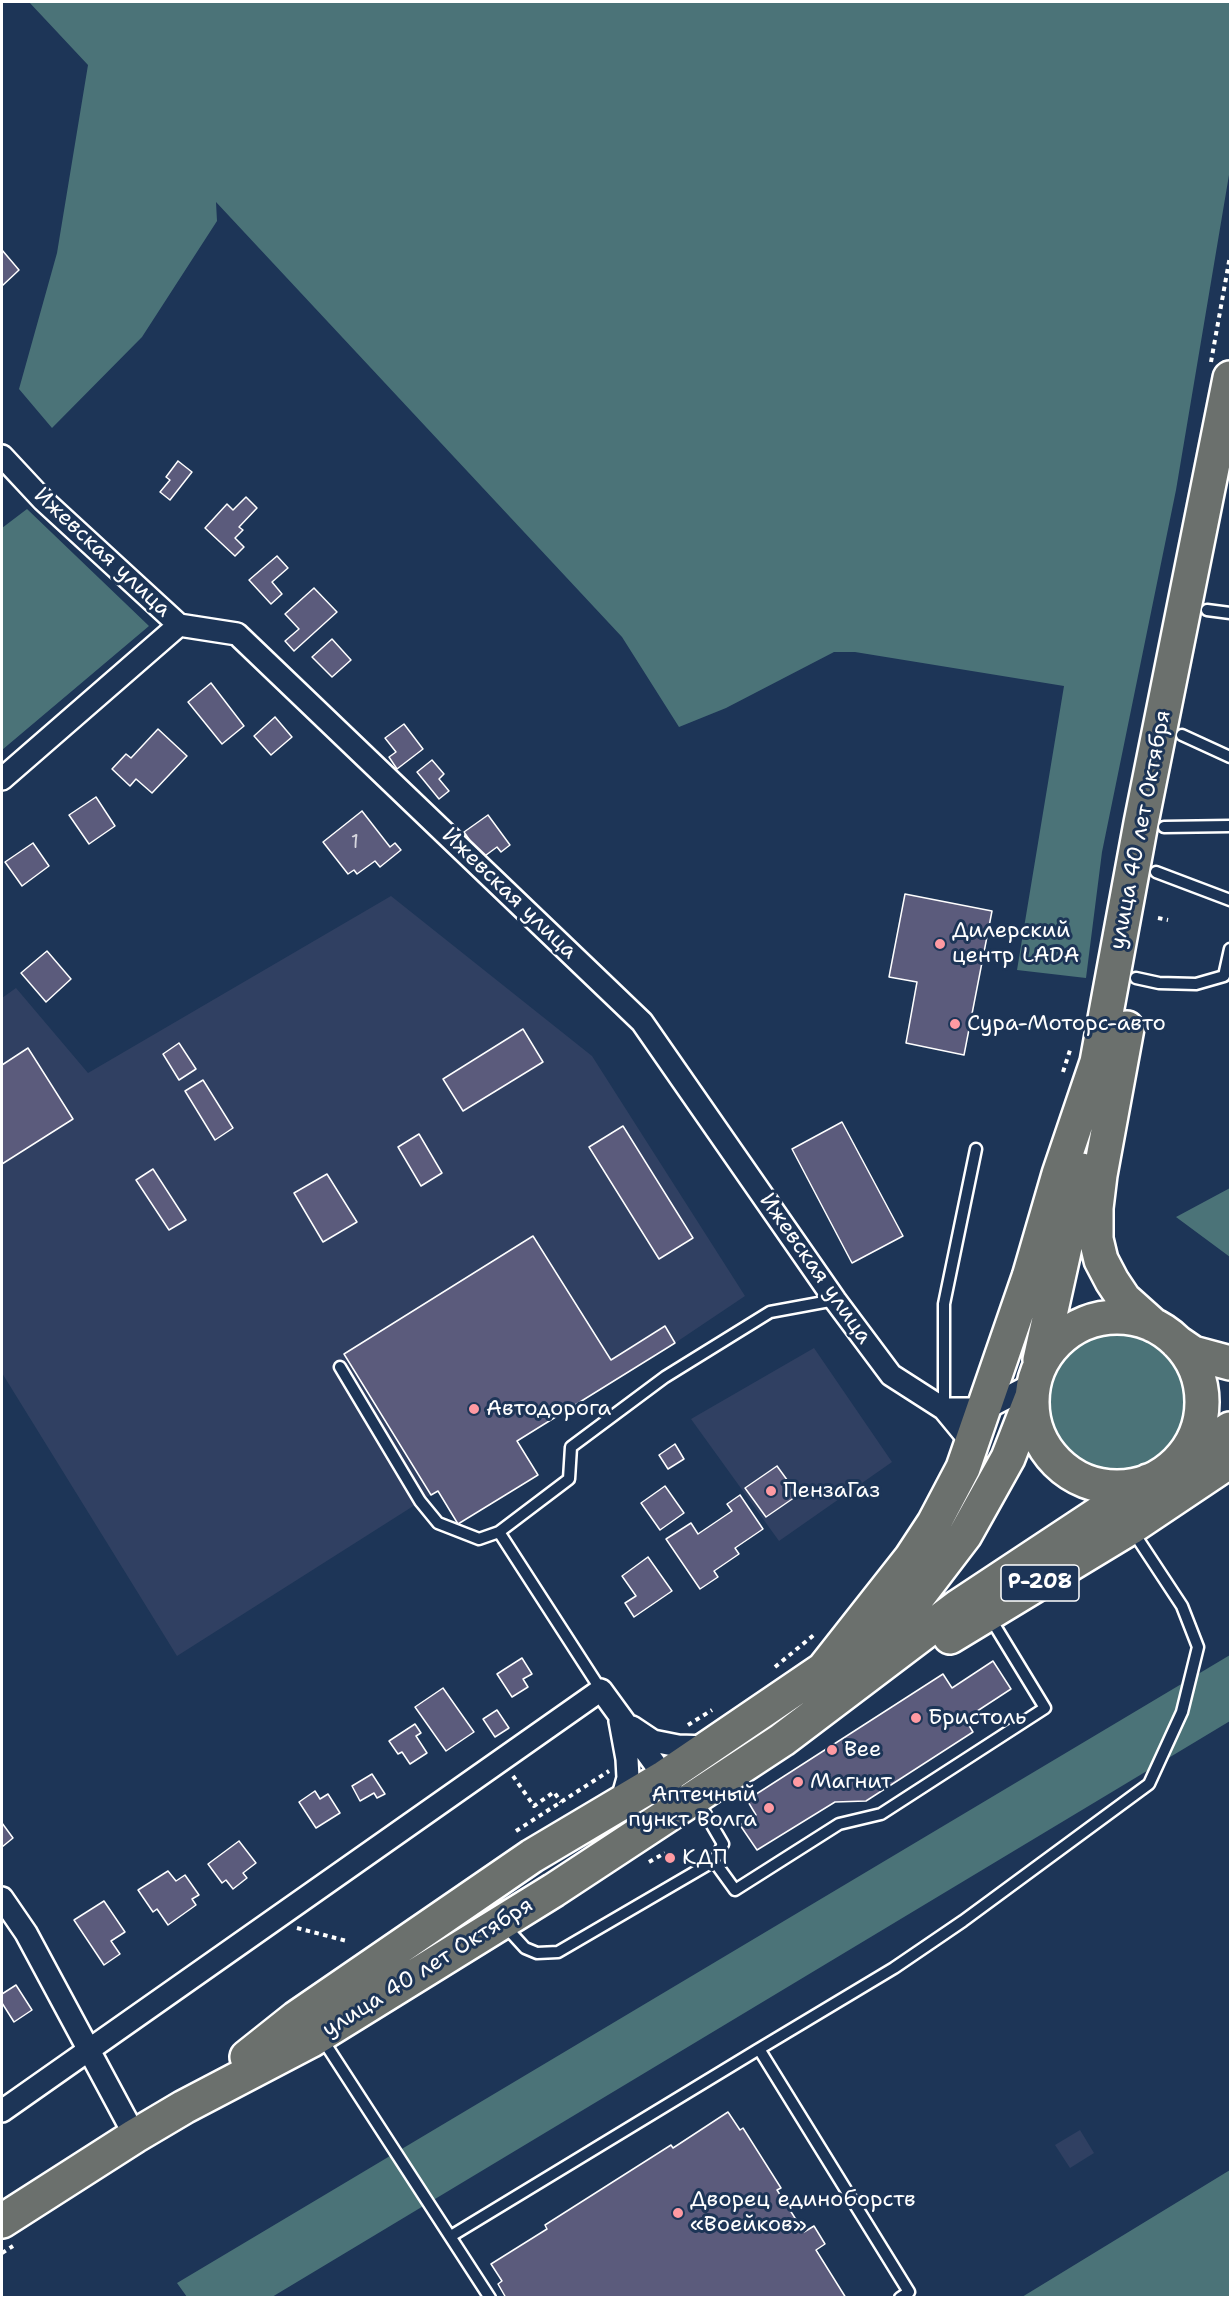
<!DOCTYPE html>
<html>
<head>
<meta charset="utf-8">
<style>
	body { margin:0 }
	#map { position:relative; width:1232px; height:2299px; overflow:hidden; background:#1d3557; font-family:"Shantell Sans",sans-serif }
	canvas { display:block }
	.frame { position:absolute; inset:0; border:3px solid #fff; pointer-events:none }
</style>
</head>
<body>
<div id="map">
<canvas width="1232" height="2299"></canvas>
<div class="frame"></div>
</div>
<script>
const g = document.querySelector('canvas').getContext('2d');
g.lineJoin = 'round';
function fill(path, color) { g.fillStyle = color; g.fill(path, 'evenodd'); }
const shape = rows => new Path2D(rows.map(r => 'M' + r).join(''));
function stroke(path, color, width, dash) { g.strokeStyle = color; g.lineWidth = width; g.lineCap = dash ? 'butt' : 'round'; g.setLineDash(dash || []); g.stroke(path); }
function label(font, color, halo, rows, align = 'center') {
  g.font = font + ' "Shantell Sans",sans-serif'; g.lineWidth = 6; g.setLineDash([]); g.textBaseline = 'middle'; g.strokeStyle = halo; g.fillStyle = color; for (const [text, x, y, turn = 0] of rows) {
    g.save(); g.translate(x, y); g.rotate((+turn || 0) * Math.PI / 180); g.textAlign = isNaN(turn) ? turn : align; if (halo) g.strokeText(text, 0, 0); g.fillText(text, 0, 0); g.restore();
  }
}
const built = shape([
	[391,896,592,1056,745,1296,675,1343,517,1441,538,1475,458,1524,437,1491,177,1656,2,1373,2,998,16,988,88,1073],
	[814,1348,892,1462,779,1541,691,1419],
	[1080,2130,1094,2153,1070,2168,1055,2145]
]);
const green = shape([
	[29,2,1230,2,1230,169,1176,490,1102,852,1086,978,1017,970,1064,686,855,652,834,652,726,708,679,727,622,637,216,202,217,221,142,337,52,428,19,389,57,253,88,65],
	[27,509,149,626,2,750,2,528],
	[1230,1188,1230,1257,1176,1217],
	'1045 1402a72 72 0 1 1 144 0a72 72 0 1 1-144 0Z',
	[1230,1655,1230,1721,272,2297,187,2297,177,2283],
	[1230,2170,1230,2297,1022,2297]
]);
const building = shape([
	[2,250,19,270,2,286,2,250],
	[178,461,192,472,170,500,160,492,170,480,166,477,178,461],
	[246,497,257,508,239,527,243,530,235,538,244,547,235,556,205,528,227,504,233,510,246,497],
	[277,556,288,568,272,582,282,594,271,604,249,580,277,556],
	[314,588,337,612,294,651,285,641,299,629,285,614,314,588],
	[332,639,351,660,332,677,312,657,332,639],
	[211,683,244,726,222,744,188,702,211,683],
	[275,717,292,737,271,755,254,736,275,717],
	[404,724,423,749,397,769,389,757,396,752,385,738,404,724],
	[158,729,187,756,152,793,136,779,130,786,112,769,126,754,131,758,158,729],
	[432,760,444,774,439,779,449,791,439,799,417,772,432,760],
	[96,797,115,826,89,844,69,815,96,797],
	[362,811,390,847,395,843,401,850,380,867,375,861,357,874,354,870,348,874,323,842,362,811],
	[488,815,510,845,501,852,497,847,482,858,464,832,488,815],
	[33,843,49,866,22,886,5,862,33,843],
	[905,894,992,911,964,1055,906,1043,917,982,889,977,905,894],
	[47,951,71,979,46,1002,21,973,47,951],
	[523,1029,543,1062,463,1111,443,1079,523,1029],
	[179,1043,196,1069,179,1080,163,1054,179,1043],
	[28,1048,73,1119,2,1164,2,1065,28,1048],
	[203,1080,233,1128,215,1140,185,1091,203,1080],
	[842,1122,903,1236,852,1263,792,1149,842,1122],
	[623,1126,693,1238,659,1259,589,1147,623,1126],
	[419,1134,442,1173,421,1186,398,1147,419,1134],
	[153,1169,186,1220,169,1230,136,1180,153,1169],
	[327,1174,357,1222,323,1242,294,1193,327,1174],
	[533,1236,611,1360,665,1326,675,1343,517,1441,538,1475,458,1524,438,1491,431,1495,344,1354,533,1236],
	[675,1444,684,1459,668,1469,659,1455,675,1444],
	[777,1466,798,1495,766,1517,745,1488,777,1466],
	[665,1486,684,1513,660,1530,641,1503,665,1486],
	[740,1495,763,1529,735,1548,739,1554,714,1571,718,1577,700,1589,666,1539,691,1523,698,1534,732,1511,727,1504,740,1495],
	[648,1557,672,1591,634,1617,625,1603,636,1596,622,1576,648,1557],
	[522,1658,532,1674,523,1679,528,1687,512,1697,497,1674,522,1658],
	[993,1661,1011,1689,965,1719,973,1732,866,1801,835,1802,757,1850,740,1825,756,1815,747,1800,943,1674,952,1688,993,1661],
	[443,1688,474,1732,446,1751,415,1707,443,1688],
	[497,1710,509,1728,495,1737,483,1719,497,1710],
	[415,1724,421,1733,416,1736,427,1753,410,1764,402,1752,398,1754,389,1741,415,1724],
	[372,1774,385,1794,377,1798,374,1793,360,1801,352,1786,372,1774],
	[315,1791,320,1799,328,1794,340,1813,316,1828,299,1802,315,1791],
	[2,1823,13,1838,2,1847,2,1823],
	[239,1841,256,1863,243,1873,247,1878,233,1889,226,1880,222,1883,208,1864,239,1841],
	[168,1871,176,1881,185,1875,199,1895,192,1899,196,1905,168,1925,157,1909,153,1912,138,1890,168,1871],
	[104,1901,125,1932,111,1941,120,1954,104,1965,74,1920,104,1901],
	[16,1985,32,2010,14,2022,2,2003,2,1994,16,1985],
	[728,2112,740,2130,743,2128,781,2188,777,2190,804,2232,814,2226,825,2244,816,2250,846,2298,506,2298,498,2284,502,2281,491,2264,547,2229,545,2225,671,2145,673,2148,728,2112]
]);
const path = shape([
	[1211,362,1230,256],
	[1158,918,1168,920],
	[1063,1072,1071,1047],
	[775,1667,815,1634],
	[688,1725,712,1710],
	[513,1776,534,1806,554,1792,561,1802],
	[516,1831,609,1771],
	[649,1862,665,1853],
	[297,1928,347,1941],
	[2,2253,13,2246]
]);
const service = shape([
	[1207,610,1230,613],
	[1182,735,1230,757],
	[1164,827,1230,826],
	[1156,872,1230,900],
	[1136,978,1159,983,1196,984,1224,976,1230,949],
	[340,1367,420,1501,438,1523,479,1539,499,1532],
	[944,1409,944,1304,976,1149],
	[601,1690,499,1532,569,1479,571,1447,665,1377,770,1312,835,1300],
	[698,1801,723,1844,714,1861],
	[504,1925,525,1948,537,1953,558,1952,714,1861,735,1890,839,1824,881,1814,1045,1708,989,1616],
	[321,2037,490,2298],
	[759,2049,894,1968,963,1921,1149,1784,1182,1712,1198,1647,1182,1606,1132,1530],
	[451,2236,759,2049,909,2292,900,2298]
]);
const minor = shape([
	[2,456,43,500,179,625,237,634,642,1022,835,1300,891,1375,944,1409,972,1443],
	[2,779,179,625],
	[944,1409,985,1409,1033,1384],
	[620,1721,627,1759,628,1778,621,1803],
	[632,1727,653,1741,678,1746,710,1747],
	[2,1898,26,1933,135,2136],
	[2,2111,601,1690,671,1786]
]);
const primary = shape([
	[1127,1028,1100,1175,1096,1208,1096,1239,1101,1260,1112,1281,1124,1299,1153,1325],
	'1032 1402a85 85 0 1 1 170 0a85 85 0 1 1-170 0Z',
	[1177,1342,1193,1353,1230,1363],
	[1040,1360,1082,1170],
	[1183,1460,1230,1429],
	[950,1637,1130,1528,1230,1461],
	[822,1671,911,1558,934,1523,963,1468,1029,1277,1059,1174,1097,1062,1141,823,1230,378],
	[247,2057,296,2018,532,1856,665,1777,890,1624,917,1598,965,1535,1008,1458,1031,1399],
	[2,2221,135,2136,184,2107,310,2041,554,1890,782,1740,959,1606,1148,1481]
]);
const markers = [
	[940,944,6,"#ff9aa2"],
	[955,1024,6,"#ff9aa2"],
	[474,1409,6,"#ff9aa2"],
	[771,1491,6,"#ff9aa2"],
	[916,1718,6,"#ff9aa2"],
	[832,1750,6,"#ff9aa2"],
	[798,1782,6,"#ff9aa2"],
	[769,1808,6,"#ff9aa2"],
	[670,1858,6,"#ff9aa2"],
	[678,2213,6,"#ff9aa2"]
];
const numberNames = [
	["1",355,843]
];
const shields = [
	[1040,1583,78]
];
const shieldNames = [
	["Р-208",1040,1583]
];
const streetNames = [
	["Ижевская улица",102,553,43],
	["улица 40 лет Октября",1141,830,-79],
	["Ижевская улица",509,894,44],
	["Ижевская улица",815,1269,55],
	["улица 40 лет Октября",428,1968,-32]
];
const poiNames = [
	["Дилерский",952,931],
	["центр LADA",952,956],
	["Сура-Моторс-авто",967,1024],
	["Автодорога",486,1409],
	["ПензаГаз",783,1491],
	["Бристоль",928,1718],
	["Bee",844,1750],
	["Магнит",810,1782],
	["Аптечный",757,1795,"right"],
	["пункт Волга",757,1820,"right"],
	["КДП",682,1858],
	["Дворец единоборств",690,2200],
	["«Воейков»",690,2225]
];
fill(built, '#304062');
fill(green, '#4b7378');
fill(building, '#5b5b7c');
stroke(building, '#fff', 1.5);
stroke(service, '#fff', 15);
stroke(minor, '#fff', 26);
stroke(primary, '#fff', 38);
stroke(path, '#fff', 4, [4.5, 4.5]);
stroke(service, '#1d3557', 10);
stroke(minor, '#1d3557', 21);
stroke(primary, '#6b706d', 33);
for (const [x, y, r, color] of markers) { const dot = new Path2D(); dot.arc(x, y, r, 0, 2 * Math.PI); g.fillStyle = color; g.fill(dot); stroke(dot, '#1d3557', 2); }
label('20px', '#d6d6de', null, numberNames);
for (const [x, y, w] of shields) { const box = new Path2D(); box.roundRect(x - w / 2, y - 18, w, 36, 4.5); g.fillStyle = '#1d3557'; g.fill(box); stroke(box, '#fff', 1.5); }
label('bold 21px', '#fff', null, shieldNames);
label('22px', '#fff', '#1d3557', streetNames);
label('22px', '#fff', '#1d3557', poiNames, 'left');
</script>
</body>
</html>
